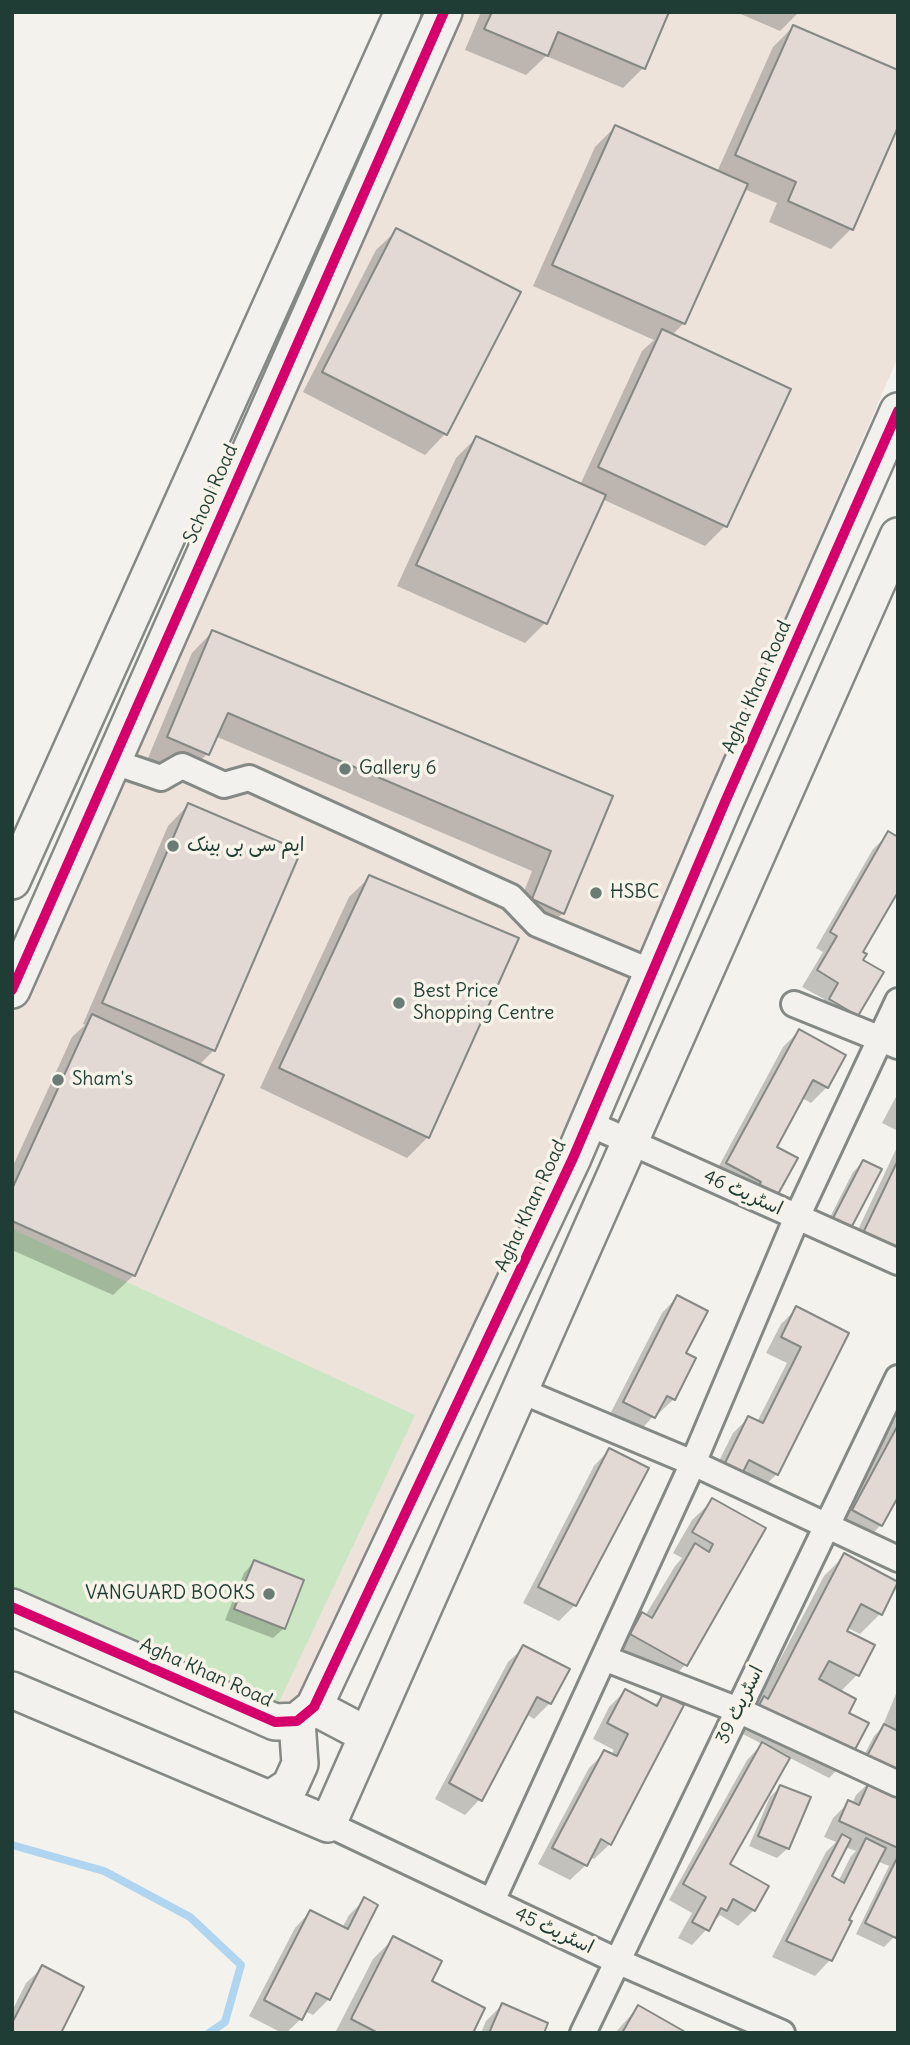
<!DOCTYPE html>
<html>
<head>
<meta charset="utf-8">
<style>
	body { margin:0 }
	#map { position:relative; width:910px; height:2045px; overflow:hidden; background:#f4f2ec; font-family:Delius,sans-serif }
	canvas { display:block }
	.frame { position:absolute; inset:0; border:14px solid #1f3d34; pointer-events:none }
</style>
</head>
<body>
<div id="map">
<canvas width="910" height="2045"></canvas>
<div class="frame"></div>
</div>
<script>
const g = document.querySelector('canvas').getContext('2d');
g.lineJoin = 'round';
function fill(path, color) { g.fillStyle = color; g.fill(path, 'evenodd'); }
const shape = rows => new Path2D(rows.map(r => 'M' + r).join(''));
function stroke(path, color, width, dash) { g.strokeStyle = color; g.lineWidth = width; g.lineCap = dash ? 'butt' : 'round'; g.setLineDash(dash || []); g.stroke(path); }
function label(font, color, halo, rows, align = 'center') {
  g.font = font + ' Delius,"Playpen Sans Arabic",sans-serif'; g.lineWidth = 7; g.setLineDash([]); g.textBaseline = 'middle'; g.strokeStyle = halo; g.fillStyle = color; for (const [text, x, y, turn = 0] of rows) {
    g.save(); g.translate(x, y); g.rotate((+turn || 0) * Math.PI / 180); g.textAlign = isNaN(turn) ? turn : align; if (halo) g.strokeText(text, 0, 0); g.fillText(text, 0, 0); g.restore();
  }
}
const built = shape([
	[460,12,898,12,898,357,298,1742,12,1624,12,1018]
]);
const green = shape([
	[12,1229,415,1415,279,1702,12,1587]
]);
const shadow = shape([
	[481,12,667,12,643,68,623,88,546,56,526,75,465,50],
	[736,12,799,12,780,31],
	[793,27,851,229,831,249,769,222,777,203,744,189,684,323,672,335,725,526,705,546,602,499,545,623,525,643,397,586,456,458,476,438,580,485,642,351,654,340,533,286,595,147,615,127,717,172,773,47],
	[397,230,519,292,445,434,425,455,303,392,376,250],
	[212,632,610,797,563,913,542,933,513,920,532,871,215,736,207,754,187,774,148,758,192,653],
	[188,805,214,1050,199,1065,134,1275,113,1295,12,1250,12,1168,72,1037,85,1025,83,1024,168,826],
	[889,834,861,953,857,1015,841,1031,814,1015,824,999,802,987,823,952,816,948,873,849],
	[370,877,428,1137,407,1158,260,1088,349,897],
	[799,1031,827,1087,811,1103,802,1098,774,1148,795,1159,744,1203,712,1179,783,1047],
	[898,1093,898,1131,882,1123],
	[898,1145,898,1239,849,1249],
	[863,1162,849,1227,824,1229,853,1172],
	[677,1297,684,1354,674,1399,658,1414,656,1413,638,1433,608,1418,662,1313],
	[796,1309,847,1334,777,1474,761,1489,738,1478,723,1493,707,1485,733,1433,748,1418,757,1422,787,1363,766,1353,781,1324],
	[898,1414,898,1494,881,1525,865,1541,838,1526],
	[609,1450,587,1580,575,1605,559,1621,523,1603,594,1466],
	[713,1500,764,1529,685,1665,665,1686,610,1655,622,1635,642,1615,645,1616,675,1566,682,1558,673,1553,692,1520],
	[844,1556,880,1614,860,1634,846,1627,844,1632,873,1646,857,1675,840,1692,847,1713,849,1758,829,1778,788,1757,728,1865,754,1910,738,1926,720,1915,692,1945,678,1938,692,1913,669,1900,747,1760,762,1744,737,1731,755,1707,824,1576],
	[254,1562,284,1628,273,1638,225,1620,244,1573],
	[524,1647,550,1703,534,1719,526,1714,480,1799,465,1815,435,1799,508,1662],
	[898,1689,898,1929,894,1937,884,1947,856,1934,889,1866,877,1861,846,1921,850,1922,830,1960,815,1976,772,1957,826,1852,836,1842,824,1837,833,1818,849,1802,852,1804,856,1795,874,1778,857,1769,874,1736,884,1726,883,1725],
	[845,1847,856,1851,851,1856,838,1882,829,1877],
	[625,1691,653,1706,663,1697,610,1844,594,1859,590,1857,586,1865,570,1880,538,1864,589,1768,605,1752,611,1755,614,1750,593,1739,609,1707],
	[780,1787,788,1848,777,1858,749,1846,770,1797],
	[364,1900,329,1999,313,2015,305,2011,301,2019,286,2033,282,2033,249,2016,295,1928,310,1912,342,1928,349,1915],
	[394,1938,429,1982,471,2033,335,2033,373,1959],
	[42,1968,12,2033,12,2011,26,1983],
	[502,2005,542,2033,481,2033,486,2021],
	[638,2007,684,2033,615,2033]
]);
const stream = shape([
	[12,1845,104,1871,190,1917,241,1965,225,2022,209,2033]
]);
const building = shape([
	[492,12,669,12,645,69,558,32,548,56,484,29,492,12],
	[793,25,898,70,898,127,853,230,788,201,796,182,735,155,793,25],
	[615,125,748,184,685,324,552,265,615,125],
	[396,228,521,292,447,435,322,372,396,228],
	[662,329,791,389,727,527,598,467,662,329],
	[476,436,606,495,547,624,416,565,476,436],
	[212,630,613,796,564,914,532,899,551,851,228,713,209,755,167,737,212,630],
	[188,803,301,851,215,1051,102,1003,188,803],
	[888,831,898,837,898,892,863,952,867,954,863,960,884,972,858,1016,829,999,838,983,817,970,837,936,830,932,888,831],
	[369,875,519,938,429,1138,279,1068,369,875],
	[92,1014,224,1075,135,1276,12,1221,12,1189,92,1014],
	[799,1029,846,1055,828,1088,813,1080,777,1147,798,1158,777,1196,758,1187,761,1182,726,1163,799,1029],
	[863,1160,882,1169,851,1228,833,1218,863,1160],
	[898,1160,898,1243,896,1248,863,1233,898,1160],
	[677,1295,708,1311,686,1353,696,1358,675,1400,667,1396,655,1418,623,1402,677,1295],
	[796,1306,849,1333,778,1475,749,1460,740,1478,722,1469,748,1416,763,1423,801,1347,781,1337,796,1306],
	[898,1425,898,1497,882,1526,852,1510,898,1425],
	[609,1448,649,1468,576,1606,538,1587,609,1448],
	[712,1498,766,1528,687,1666,630,1634,642,1612,652,1618,695,1543,709,1552,713,1544,692,1532,712,1498],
	[844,1553,898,1582,882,1615,861,1604,847,1631,875,1645,859,1676,829,1661,819,1679,856,1699,849,1713,869,1723,850,1759,756,1711,764,1696,768,1699,844,1553],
	[254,1560,304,1580,285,1629,234,1609,254,1560],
	[523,1645,570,1669,551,1704,537,1697,482,1801,449,1783,523,1645],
	[625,1689,657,1706,663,1694,684,1705,611,1845,601,1839,587,1866,552,1848,604,1750,617,1756,628,1734,607,1723,625,1689],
	[884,1724,898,1731,898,1775,866,1758,884,1724],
	[762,1742,790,1758,730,1864,769,1886,755,1911,733,1899,727,1911,721,1908,709,1931,692,1922,706,1897,683,1884,762,1742],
	[871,1778,898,1790,898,1848,839,1821,848,1800,859,1805,871,1778],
	[780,1785,811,1797,789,1849,758,1836,780,1785],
	[842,1834,851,1839,832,1876,844,1883,866,1838,886,1848,849,1920,852,1921,832,1961,786,1941,842,1834],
	[898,1856,898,1933,896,1938,865,1923,898,1856],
	[364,1897,378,1905,330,2000,316,1993,302,2020,264,2000,310,1910,348,1929,364,1897],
	[393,1936,442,1961,432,1981,485,2008,473,2033,378,2033,351,2019,393,1936],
	[42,1965,84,1987,61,2033,12,2033,12,2023,42,1965],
	[502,2003,548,2023,544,2033,489,2033,502,2003],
	[638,2005,687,2033,622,2033,638,2005]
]);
const street = shape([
	[114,762,161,778,182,766,224,785,249,778,511,897,537,924,652,972],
	[794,1004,898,1046],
	[588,1123,898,1262],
	[519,1390,693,1463,898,1559],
	[604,1658,738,1710,898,1784],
	[328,1824,617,1961,782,2033],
	[492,1901,693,1463,797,1217,898,1001],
	[583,2033,898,1378]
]);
const secondary = shape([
	[12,881,403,12],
	[12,990,444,12],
	[12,1607,275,1722,297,1721,314,1707,573,1158,725,802,898,411],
	[12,1690,328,1824,898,536],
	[314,1707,367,1735],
	[270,1799,290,1786,300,1764,297,1721]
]);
const cycleway = shape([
	[12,990,444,12],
	[12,1607,275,1722,297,1721,314,1707,573,1158,725,802,898,411]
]);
const markers = [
	[345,769,7,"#6a7c74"],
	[173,846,7,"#6a7c74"],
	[596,893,7,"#6a7c74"],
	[399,1003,7,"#6a7c74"],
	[58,1080,7,"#6a7c74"],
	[269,1594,7,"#6a7c74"]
];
const streetNames = [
	["School Road",211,494,-66],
	["Agha Khan Road",757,687,-66],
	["اسٹریٹ 46",743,1193,24],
	["Agha Khan Road",531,1206,-65],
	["Agha Khan Road",206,1673,24],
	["اسٹریٹ 39",740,1705,-64],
	["اسٹریٹ 45",554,1931,25]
];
const poiNames = [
	["Gallery 6",359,769],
	["ایم سی بی بینک",187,846],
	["HSBC",610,893],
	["Best Price",413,992],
	["Shopping Centre",413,1014],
	["Sham's",72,1080],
	["VANGUARD BOOKS",255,1594,"right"]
];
fill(built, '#ede3db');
fill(green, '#cbe6c2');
fill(shadow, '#0003');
stroke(stream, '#b0d5f0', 8);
fill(building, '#e3d9d4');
stroke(building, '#848985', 2);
stroke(street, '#848985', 30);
stroke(secondary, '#848985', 40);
stroke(street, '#f2f1ed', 24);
stroke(secondary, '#f2f1ed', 35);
stroke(cycleway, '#d6006c', 10);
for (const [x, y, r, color] of markers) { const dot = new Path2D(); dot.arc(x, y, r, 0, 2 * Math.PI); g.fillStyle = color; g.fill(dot); stroke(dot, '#f7f3e8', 2.5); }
label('19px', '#1f3d34', '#f7f3e8', streetNames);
label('19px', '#1f3d34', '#f7f3e8', poiNames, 'left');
</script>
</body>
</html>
